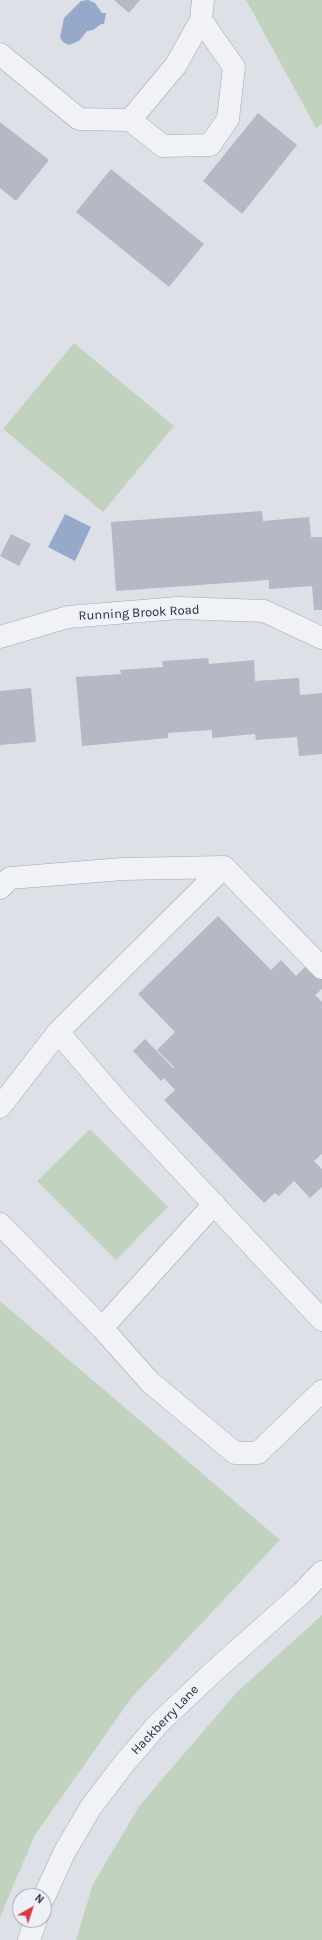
<!DOCTYPE html>
<html>
<head>
<meta charset="utf-8">
<style>
	body { margin:0 }
	#map { position:relative; width:322px; height:1940px; overflow:hidden; background:#dee0e8; font-family:Karla,sans-serif }
	canvas { display:block }
	.north { position:absolute; left:12px; top:1888px; width:40px; height:40px; box-sizing:border-box; background:#edf0f6; border:1px solid #9da2ad; border-radius:50%; rotate:39deg; font-size:11px; font-weight:700; line-height:16px; text-align:center; color:#262c40 }
	.north::after { content:''; display:block; margin:auto; width:14px; height:18px; background:#d63a3d; clip-path:polygon(50% 0,100% 100%,50% 72%,0 100%) }
</style>
</head>
<body>
<div id="map">
<canvas width="322" height="1940"></canvas>
<div class="north">N</div>
</div>
<script>
const g = document.querySelector('canvas').getContext('2d');
g.lineJoin = 'round';
function fill(path, color) { g.fillStyle = color; g.fill(path, 'evenodd'); }
const shape = rows => new Path2D(rows.map(r => 'M' + r).join(''));
function stroke(path, color, width, dash) { g.strokeStyle = color; g.lineWidth = width; g.lineCap = dash ? 'butt' : 'round'; g.setLineDash(dash || []); g.stroke(path); }
function label(font, color, halo, rows, align = 'center') {
  g.font = font + ' Karla,sans-serif'; g.lineWidth = 3; g.setLineDash([]); g.textBaseline = 'middle'; g.strokeStyle = halo; g.fillStyle = color; for (const [text, x, y, turn = 0] of rows) {
    g.save(); g.translate(x, y); g.rotate((+turn || 0) * Math.PI / 180); g.textAlign = isNaN(turn) ? turn : align; if (halo) g.strokeText(text, 0, 0); g.fillText(text, 0, 0); g.restore();
  }
}
const green = shape([
	[246,0,322,0,322,124,316,128],
	[74,343,174,426,103,512,3,429],
	[90,1129,168,1207,116,1260,37,1181],
	[0,1301,280,1540,132,1697,35,1835,0,1917],
	[322,1615,322,1940,76,1940,93,1884,140,1805,237,1692]
]);
const water = shape([
	[88,0,95,3,102,13,106,13,104,24,101,24,93,30,87,31,79,41,69,45,63,42,60,37,64,18,81,1],
	[65,514,91,527,75,561,48,547]
]);
const building = shape([
	[114,0,140,0,129,13],
	[258,113,297,145,242,214,203,181],
	[0,122,49,160,16,201,0,188],
	[111,169,204,244,169,287,76,212],
	[262,511,263,521,309,517,311,537,322,537,322,610,314,610,312,586,269,589,269,580,116,591,111,522],
	[11,534,31,544,19,566,0,556],
	[208,658,209,664,254,660,255,681,299,678,300,695,322,693,322,754,299,756,297,737,256,740,255,734,212,738,212,730,168,733,168,738,82,746,76,677,121,674,120,670,163,667,162,661],
	[31,688,36,742,0,745,0,691],
	[218,916,271,970,281,960,296,976,312,960,322,970,322,989,315,995,322,1002,322,1154,314,1161,322,1169,322,1187,310,1198,294,1181,279,1196,275,1193,264,1203,164,1100,175,1090,164,1078,161,1081,133,1051,145,1039,173,1068,174,1067,157,1050,175,1032,138,994]
]);
const minor = shape([
	[0,54,79,119,130,120,163,146,210,145,228,119,234,67,201,20,203,0],
	[130,120,176,65,201,20],
	[0,637,68,617,178,608,264,611,322,638],
	[224,867,322,968],
	[0,888,10,878,123,869,224,867,58,1032,0,1107],
	[58,1032,119,1103,322,1320],
	[214,1204,102,1328,150,1382,235,1453,258,1453,322,1391],
	[0,1224,102,1328],
	[44,1897,65,1851,91,1807,123,1765,158,1724,212,1673,302,1593,322,1572],
	[29,1940,36,1920]
]);
const streetNames = [
	["Running Brook Road",139,613,-3],
	["Hackberry Lane",165,1720,-46]
];
fill(green, '#c1d3be');
fill(water, '#96a9cb');
fill(building, '#b5b9c5');
stroke(minor, '#a3a6b2', 23);
stroke(minor, '#f0f2f6', 22);
label('13px', '#262c40', '#edf0f6', streetNames);
</script>
</body>
</html>
